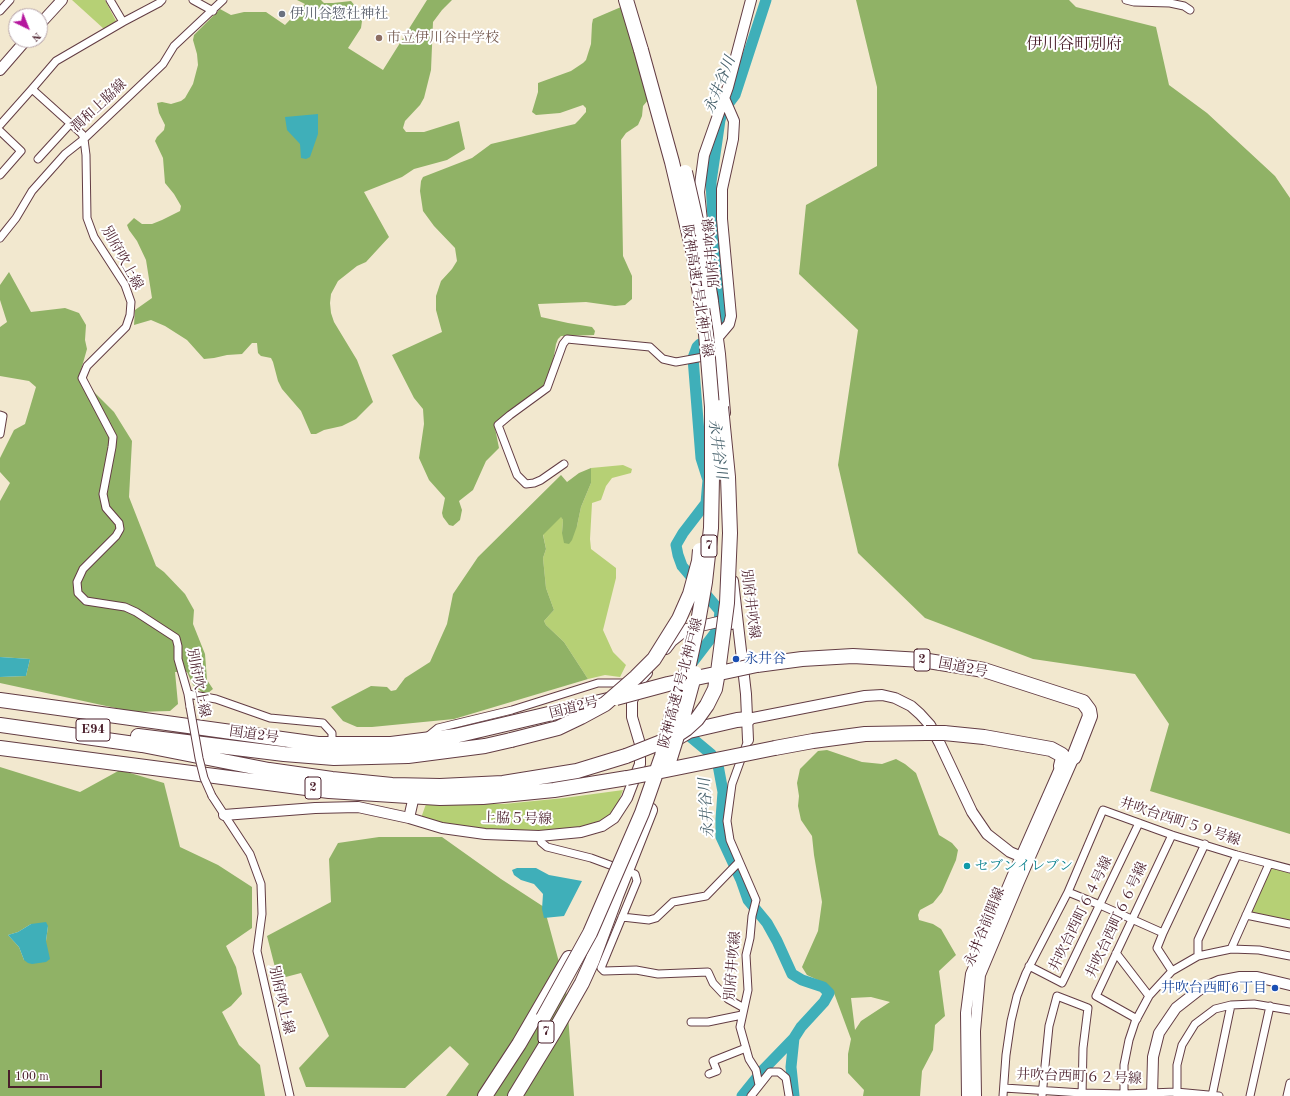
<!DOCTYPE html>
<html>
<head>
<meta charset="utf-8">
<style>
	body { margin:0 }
	#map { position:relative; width:1290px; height:1096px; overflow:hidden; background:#f2e8cf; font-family:"Old Standard TT",serif }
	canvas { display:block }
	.north { position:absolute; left:8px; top:8px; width:40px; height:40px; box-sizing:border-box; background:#fff; border:1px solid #b7a5aa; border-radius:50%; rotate:137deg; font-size:11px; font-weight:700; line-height:16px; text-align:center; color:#4a1f2b }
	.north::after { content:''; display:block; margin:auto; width:14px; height:18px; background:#b5179e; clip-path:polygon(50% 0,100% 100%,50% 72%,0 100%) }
	.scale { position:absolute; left:8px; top:1070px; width:94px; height:18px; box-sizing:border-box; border:2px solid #4a1f2b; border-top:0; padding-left:5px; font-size:12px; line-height:14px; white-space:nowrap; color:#4a1f2b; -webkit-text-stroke:3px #fff; paint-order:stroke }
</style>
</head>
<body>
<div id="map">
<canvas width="1290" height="1096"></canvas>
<div class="north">N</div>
<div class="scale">100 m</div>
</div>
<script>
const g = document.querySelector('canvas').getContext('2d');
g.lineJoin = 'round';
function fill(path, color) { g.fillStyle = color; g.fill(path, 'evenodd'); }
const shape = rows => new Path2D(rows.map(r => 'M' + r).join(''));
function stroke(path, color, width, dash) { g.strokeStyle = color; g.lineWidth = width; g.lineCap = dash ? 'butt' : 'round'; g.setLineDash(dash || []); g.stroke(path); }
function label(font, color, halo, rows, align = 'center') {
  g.font = font + ' "Old Standard TT","Noto Serif JP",serif'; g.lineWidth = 4; g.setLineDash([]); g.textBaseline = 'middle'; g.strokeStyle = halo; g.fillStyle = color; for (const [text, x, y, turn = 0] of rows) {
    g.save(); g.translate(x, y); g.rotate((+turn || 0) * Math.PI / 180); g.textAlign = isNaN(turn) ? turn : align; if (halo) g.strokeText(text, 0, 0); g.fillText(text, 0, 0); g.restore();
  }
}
const green = shape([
	[72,0,105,0,116,21,104,29],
	[623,465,632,469,631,473,612,478,606,486,601,500,592,503,590,539,591,549,616,568,616,578,603,630,613,652,626,665,620,677,605,675,588,679,564,642,546,625,544,621,554,610,546,588,543,558,546,549,543,534,561,516,563,520,562,533,577,526,581,507,591,483,591,468],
	[623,790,615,811,605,819,595,825,551,831,504,831,463,827,421,818,426,804,504,804,564,798],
	[1271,868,1290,872,1290,921,1252,912]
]);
const forest = shape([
	[297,0,321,0,324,3,333,3,351,1,356,7,356,14,362,21,361,28,348,48,383,70,427,0,452,0,442,10,433,22,431,70,424,98,420,105,405,121,403,128,406,132,424,132,459,121,465,149,447,160,414,169,402,177,364,192,389,237,366,262,357,266,338,281,331,294,330,303,331,313,334,322,357,360,373,402,356,419,342,426,324,430,316,434,311,434,301,411,282,389,278,381,273,362,271,358,261,356,258,353,257,343,252,343,242,354,227,355,214,358,204,359,187,340,165,326,151,320,134,325,135,310,152,298,146,260,137,241,129,230,127,225,134,218,142,224,152,224,162,220,180,211,181,206,174,194,165,183,163,158,155,141,157,137,164,130,165,125,159,113,157,103,162,102,171,104,181,101,185,98,193,84,198,65,197,54,193,40,194,35,220,9,231,15,244,12,266,12,285,25,305,4],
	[856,0,1069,0,1076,7,1156,27,1169,85,1207,113,1275,176,1290,198,1290,834,1150,791,1169,724,1135,674,1033,659,925,618,858,553,838,465,858,330,799,274,806,205,877,166,877,87],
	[621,7,648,100,643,106,642,116,638,125,626,133,621,140,623,256,632,276,632,299,625,305,615,306,586,302,538,304,541,317,568,323,592,327,595,331,594,335,561,336,558,339,556,344,552,367,546,383,541,390,494,423,499,448,486,461,473,490,459,501,462,510,460,520,453,526,449,525,443,517,442,513,445,498,429,480,419,458,424,424,423,409,414,398,392,355,442,332,436,310,436,296,441,281,452,269,457,261,455,248,434,226,423,211,420,191,421,181,423,177,472,158,491,144,575,124,579,120,586,112,586,108,583,105,560,113,536,115,532,112,538,92,538,83,571,71,583,63,586,60,591,44,592,24,593,19],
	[9,272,31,312,65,308,79,313,86,325,85,340,87,349,79,377,114,412,132,441,129,497,156,566,164,572,185,594,194,610,193,624,205,654,207,680,213,689,208,693,203,693,193,685,187,672,175,672,178,704,170,711,134,712,0,683,0,677,26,676,30,659,0,657,0,501,10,483,0,472,0,458,14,430,25,424,36,387,29,381,0,376,0,327,7,322,0,300,0,285],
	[591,468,591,483,581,507,577,526,572,540,569,544,564,543,562,533,563,520,561,517,543,535,546,549,543,558,546,588,554,610,544,621,546,625,564,642,588,679,454,719,372,727,357,727,343,721,331,707,371,686,387,687,391,691,396,690,405,678,430,662,447,624,453,594,478,557,561,475,567,482,579,473],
	[827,750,862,762,882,764,896,759,905,764,916,773,939,835,952,843,958,850,956,860,942,892,933,903,920,910,918,915,919,920,933,924,941,929,956,955,939,971,945,1016,935,1025,933,1050,922,1071,920,1096,863,1096,864,1090,848,1073,848,1054,851,1039,834,993,820,981,807,975,802,967,818,931,822,902,814,855,812,836,801,820,798,806,799,796,797,783,800,769,818,751],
	[871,997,890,1002,861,1021,855,1030,851,998],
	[0,767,80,792,120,770,164,783,180,847,218,865,252,887,252,928,226,946,236,967,242,994,231,1006,222,1012,239,1045,260,1065,265,1096,0,1096],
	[31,924,48,926,46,941,24,960,19,947,8,935,18,932],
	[379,837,442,837,501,879,544,907,566,988,574,1096,446,1096,469,1064,450,1046,405,1088,306,1087,299,1068,329,1036,301,973,278,979,267,936,331,902,329,859,338,843]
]);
const water = shape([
	[318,114,318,134,310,157,306,159,301,158,300,144,287,130,285,117],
	[0,657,30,659,26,676,0,677],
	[517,868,536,868,549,875,582,881,564,916,544,918,542,909,543,894,534,884,521,880,514,875,512,870],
	[46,922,48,926,46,941,50,959,46,962,32,964,28,963,24,960,19,947,8,935,18,932,31,924]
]);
const river = shape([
	[720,325,725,320,713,220,711,182,720,120,723,111,735,95,766,0],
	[689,667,718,629,720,611,682,566,678,555,676,545,683,533,706,503,708,480,701,458,693,358,697,347,700,344],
	[681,729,711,754,718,765,723,792,721,819,721,837,741,880,748,900,767,923,777,941,792,974,802,980,823,987,829,993,824,1002,801,1027,794,1038,763,1070,742,1096],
	[794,1038,791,1067,794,1096]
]);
const street = shape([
	[193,0,213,11],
	[1126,0,1134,2,1170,3,1184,6,1190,10],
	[0,11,10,0],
	[123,22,159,3,162,0],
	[32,89,56,61,123,22,110,0],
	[0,125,32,89,82,134,84,139,86,155,87,218,94,237,125,285,131,302,130,315,126,327,87,366,82,378,113,437,112,447,103,494,106,508,119,523,120,529,116,536,83,569,77,582,78,593,86,601,125,607,136,612,176,638,178,646,178,659,188,694,190,707],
	[0,131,21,151,0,175],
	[38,159,70,124],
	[0,238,16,218,32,191,65,154,84,139,163,64,174,46,223,0],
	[0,415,3,416,0,434],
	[564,464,541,480,534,483,526,484,517,475,498,425,510,415,547,388,563,344,567,339,650,347,663,359,676,362,720,354],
	[188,694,216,699,270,718,323,723,332,733,332,744],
	[427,737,438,728,512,710,598,683,622,683,626,685],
	[748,740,732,784,727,821,730,840,756,900,752,916,750,938,746,955,748,990,740,1027,749,1059,756,1070,759,1085],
	[212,796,250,854,261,884,262,914,257,951,290,1096],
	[541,836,541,842,547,847,591,858,618,868],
	[626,871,635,874,637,881,601,968,604,971,636,970,658,974,708,972,713,983,728,999,744,1008],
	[1068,892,1100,905,1163,933],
	[1246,915,1290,924],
	[622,917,649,920,656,918,673,902,706,896,739,862],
	[1231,949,1269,864],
	[1116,953,1149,996],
	[1198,956,1198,940,1237,855],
	[1029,966,1062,983,1139,823],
	[1172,971,1157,948,1163,933,1205,844],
	[1137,1019,1096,996,1172,835],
	[691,1022,708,1022,742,1015],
	[709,1074,717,1071,713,1061,746,1048],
	[1004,1088,1082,1093,1124,1094,1176,1092,1219,1096],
	[751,1096,770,1072,779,1072,786,1078,789,1096],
	[1003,1096,1006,1055,1011,1021,1017,996,1026,973,1068,892,1103,810,1172,835,1237,855,1290,869],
	[1042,1096,1049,1026,1057,996,1088,1008,1083,1048,1082,1096],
	[1124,1096,1124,1065,1129,1040,1135,1022,1149,996,1172,971,1198,956,1231,949,1259,950,1290,956],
	[1177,1096,1177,1065,1182,1045,1195,1024,1215,1009,1231,1005,1254,1004,1290,1010],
	[1212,1096,1231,1005],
	[1250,1096,1270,1006],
	[1287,1096,1290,1083]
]);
const secondary = shape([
	[40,24,62,0],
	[0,70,26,40],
	[702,221,699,192,704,155,728,87,751,0],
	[712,294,720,354,725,413],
	[718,337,729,324,731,316,722,219,722,189,733,139,734,121,724,98],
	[733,581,746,694,748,740],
	[666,649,672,641,687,629,718,622,731,624],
	[748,719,865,696,882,695,895,698,911,706,920,714,930,725,940,744,972,812,987,834,1010,852,1029,860],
	[224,815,315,808,358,807,409,818,442,828,485,834,539,836,581,832,602,826,614,818,627,798,640,764,640,744,632,717,632,701,641,680,647,673],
	[409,818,414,796],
	[967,1096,966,1013,971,974,1012,877,1061,766],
	[976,1096,975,1031,980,975,1019,882,1074,757],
	[1152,1096,1153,1057,1159,1033,1176,1008,1199,990,1219,981,1240,977,1257,977,1290,985]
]);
const highway = shape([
	[626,0,641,50],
	[757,665,802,659,853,656,922,660,984,670,1083,702,1089,710,1090,716,1074,757],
	[0,700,318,744,391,744,455,736,608,700],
	[0,725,142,745,269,770,332,779,392,785,440,786,503,783,577,771,626,756],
	[944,733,984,737,1051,749,1062,755,1063,758,1061,766],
	[138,736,284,754,334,758,408,756,485,746,511,740],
	[679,737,689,731,737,720,748,719],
	[0,748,329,791,440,798,483,797,554,790,627,778],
	[775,748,813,741,865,734,926,733],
	[485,1096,519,1044,569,958],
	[515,1096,554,1032,582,983,592,961,616,896,650,810]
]);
const streetBridge = shape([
	[190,707,199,758,204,778,212,796]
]);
const highwayBridge = shape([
	[685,172,703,251,711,301],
	[616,698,668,684,757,665],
	[926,733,944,733],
	[511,740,558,728,581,717,605,704,636,677,654,659,679,619,690,594,699,561,700,550],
	[626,756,674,737,686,729,697,719,707,705,715,689,718,672,727,603,730,533,728,477,721,407],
	[667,768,683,717,695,673],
	[627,778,775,748],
	[543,1018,590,933,642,813,662,756,673,711,689,664,698,622,705,582,711,528,712,477,712,407,706,334,694,255,672,162,641,50]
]);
const markers = [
	[282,14,4,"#6b7280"],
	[379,38,4,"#8d6e63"],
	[736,659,4,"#1a4fb4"],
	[967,866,4,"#0f9aa8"],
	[1275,988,4,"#1a4fb4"]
];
const shields = [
	[709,546,16],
	[922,660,16],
	[93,730,34],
	[313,788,16],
	[546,1032,16]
];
const shieldNames = [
	["7",709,546],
	["2",922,660],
	["E94",93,730],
	["2",313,788],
	["7",546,1032]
];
const worshipNames = [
	["伊川谷惣社神社",290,14]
];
const educationNames = [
	["市立伊川谷中学校",387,38]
];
const streetNames = [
	["潤和上脇線",99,106,-43],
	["別府井吹線",712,253,-95],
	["別府吹上線",122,258,61],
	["阪神高速7号北神戸線",697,291,81],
	["別府井吹線",750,604,83],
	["国道2号",963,668,11],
	["別府吹上線",198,683,79],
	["阪神高速7号北神戸線",681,683,-75],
	["国道2号",574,708,-14],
	["国道2号",254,735,8],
	["上脇５号線",517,819,1],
	["井吹台西町５９号線",1180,822,18],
	["井吹台西町６４号線",1081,914,-64],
	["井吹台西町６６号線",1117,920,-65],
	["永井谷前開線",985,927,-68],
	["別府井吹線",733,966,-85],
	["別府吹上線",281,1000,77],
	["井吹台西町６２号線",1079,1077,2]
];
const transitNames = [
	["永井谷",744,659],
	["井吹台西町6丁目",1267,988,"right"]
];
const cultureNames = [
	["セブンイレブン",975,866]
];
const waterNames = [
	["永井谷川",720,85,-68],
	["永井谷川",717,449,82],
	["永井谷川",707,808,-94]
];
const quarterNames = [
	["伊川谷町別府",1074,45]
];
fill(green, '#b6d075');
fill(forest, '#90b266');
fill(water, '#3fafb9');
stroke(river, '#3fafb9', 11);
stroke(street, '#633d44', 9);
stroke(secondary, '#633d44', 12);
stroke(highway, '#633d44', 16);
stroke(street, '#fff', 7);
stroke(secondary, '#fff', 10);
stroke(highway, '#fff', 14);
stroke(streetBridge, '#633d44', 9, []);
stroke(highwayBridge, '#633d44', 16, []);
stroke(streetBridge, '#fff', 7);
stroke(highwayBridge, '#fff', 14);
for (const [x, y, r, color] of markers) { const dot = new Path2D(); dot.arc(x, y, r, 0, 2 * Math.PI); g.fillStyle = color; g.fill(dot); stroke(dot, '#fff', 1.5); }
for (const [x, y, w] of shields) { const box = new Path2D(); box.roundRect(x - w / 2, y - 11, w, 22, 3); g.fillStyle = '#fff'; g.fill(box); stroke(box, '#4a1f2b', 1); }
label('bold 13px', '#4a1f2b', null, shieldNames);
label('14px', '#5b616d', '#fff', worshipNames, 'left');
label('14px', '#785e54', '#fff', educationNames, 'left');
label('14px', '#4a1f2b', '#fff', streetNames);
label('14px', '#164399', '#fff', transitNames, 'left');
label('14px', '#0d838f', '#fff', cultureNames, 'left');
label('italic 15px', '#45606b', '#fff', waterNames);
label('16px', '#4a1f2b', '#fff', quarterNames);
</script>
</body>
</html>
